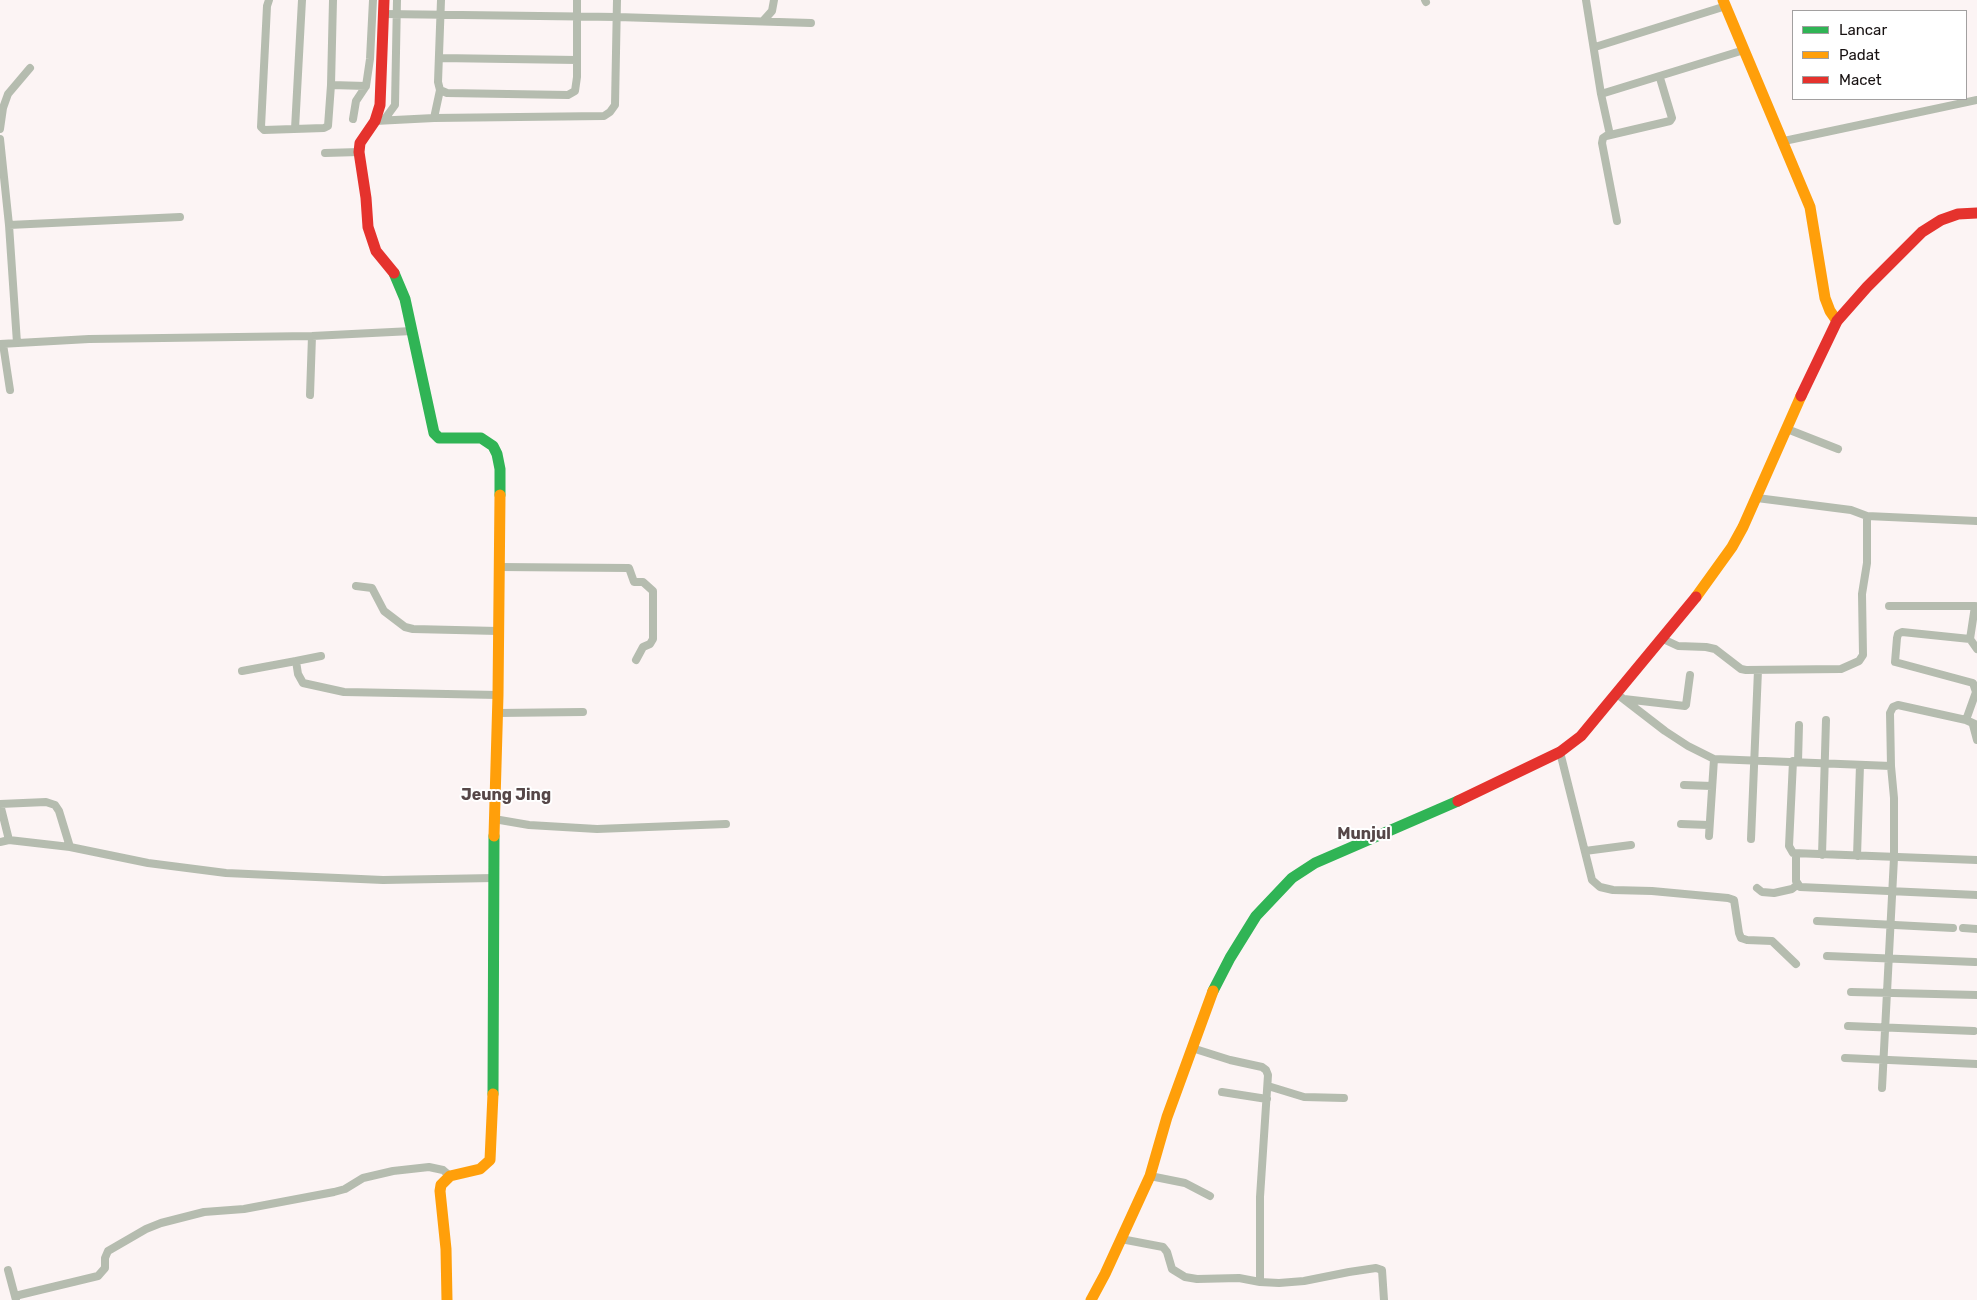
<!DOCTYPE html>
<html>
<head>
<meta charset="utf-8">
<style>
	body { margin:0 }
	#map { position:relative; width:1977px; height:1300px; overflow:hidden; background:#fcf4f4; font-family:Rubik,sans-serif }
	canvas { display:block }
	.legend { position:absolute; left:1792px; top:10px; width:175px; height:90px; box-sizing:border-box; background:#fff; border:1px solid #a2a0a0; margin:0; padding:6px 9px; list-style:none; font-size:15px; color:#171111 }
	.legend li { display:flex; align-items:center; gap:10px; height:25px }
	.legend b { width:25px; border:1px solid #a2a0a0 }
</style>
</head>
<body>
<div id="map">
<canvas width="1977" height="1300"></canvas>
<ul class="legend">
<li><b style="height:6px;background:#30b455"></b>Lancar</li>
<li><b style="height:6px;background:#ff9f0a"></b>Padat</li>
<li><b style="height:6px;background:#e5322d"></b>Macet</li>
</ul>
</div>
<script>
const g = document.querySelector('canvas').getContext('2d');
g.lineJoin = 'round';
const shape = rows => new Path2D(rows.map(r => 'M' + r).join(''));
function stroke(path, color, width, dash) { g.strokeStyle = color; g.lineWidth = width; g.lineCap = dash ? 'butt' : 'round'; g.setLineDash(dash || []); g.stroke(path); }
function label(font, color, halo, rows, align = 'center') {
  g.font = font + ' Rubik,sans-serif'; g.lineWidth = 4; g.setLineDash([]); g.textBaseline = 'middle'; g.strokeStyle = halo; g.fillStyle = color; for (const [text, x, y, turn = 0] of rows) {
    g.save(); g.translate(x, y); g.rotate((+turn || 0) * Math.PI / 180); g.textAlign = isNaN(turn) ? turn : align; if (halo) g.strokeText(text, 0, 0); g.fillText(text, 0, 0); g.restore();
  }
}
const street = shape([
	[269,0,267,6,261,127,264,130,324,128,328,126,331,85,333,0],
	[441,0,438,82,440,90,447,93,568,95,575,91,577,77,577,0],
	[1425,0,1426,2],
	[1586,0,1601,94,1610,135],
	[384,14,617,17,811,23],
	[763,21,772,11,774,0],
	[1595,47,1726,6],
	[439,58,577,60],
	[331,85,366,86],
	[1601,94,1744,50],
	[434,118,440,90],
	[353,119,356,101,366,86,370,59,373,0],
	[384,120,395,105,397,0],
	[375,121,434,118,604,116,610,112,615,105,617,0],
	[0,129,3,108,8,94,30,68],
	[295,129,302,0],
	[0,139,9,225,17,343],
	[1784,141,1977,100],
	[325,153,359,152],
	[1617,221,1602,143,1603,138,1606,136,1670,121,1672,118,1660,78],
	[9,225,180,217],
	[0,344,89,339,312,336,412,331],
	[3,344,10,390],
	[310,395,312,336],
	[1787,429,1838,449],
	[1757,498,1851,510,1867,516,1977,521],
	[499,567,629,568,634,582,643,582,653,591,653,639,650,644,643,647,636,660],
	[356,586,372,588,384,611,405,627,413,629,498,631],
	[1889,606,1975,606,1970,639,1977,649],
	[1663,639,1678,646,1706,647,1715,649,1741,669,1746,670,1841,669,1859,661,1863,655,1862,594,1867,563,1867,516],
	[296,661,321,656],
	[242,671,296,661,298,674,303,683,344,692,498,695],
	[1617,694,1665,731,1688,746,1714,759,1891,766],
	[1624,699,1685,706,1686,705,1690,675],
	[498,713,583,712],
	[1966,720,1976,692,1973,683,1895,662,1897,638,1898,634,1902,632,1970,639],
	[1973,725,1977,740],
	[1560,752,1592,880,1600,887,1613,890,1652,891,1728,898,1734,900,1739,933,1741,938,1747,940,1772,941,1796,964],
	[1793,761,1789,846,1793,853,1977,860],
	[1798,762,1799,725],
	[1684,785,1712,786],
	[494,819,529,825,597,829,726,824],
	[1681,824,1709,825],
	[1709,836,1714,759],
	[1751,839,1758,670],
	[9,840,0,804,46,802,55,805,59,811,70,847],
	[0,842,9,840,70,847,148,863,226,873,383,880,494,878],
	[1585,851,1631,845],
	[1796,854,1796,881,1800,887,1977,895],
	[1822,855,1826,720],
	[1857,856,1860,765],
	[1757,888,1762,892,1774,893,1792,889,1797,885],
	[1817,921,1953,928],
	[1963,928,1977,929],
	[1827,956,1975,962],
	[1851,992,1977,995],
	[1848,1026,1974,1031],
	[1192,1048,1230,1060,1262,1067,1266,1070,1268,1075,1260,1197,1260,1282],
	[1845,1058,1977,1064],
	[1268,1086,1304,1097,1344,1098],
	[1882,1088,1894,858,1894,798,1891,766,1890,713,1893,707,1898,705,1966,720,1977,725],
	[1222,1092,1267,1099],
	[1150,1176,1185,1183,1210,1196],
	[1121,1239,1163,1247,1167,1252,1172,1269,1185,1277,1197,1279,1239,1278,1260,1282,1279,1283,1304,1281,1349,1272,1376,1268,1382,1270,1384,1300],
	[8,1270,16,1300],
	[15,1296,98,1276,105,1268,105,1258,108,1251,146,1229,161,1223,204,1212,244,1209,334,1192,345,1189,363,1178,393,1171,429,1167,443,1170,450,1176]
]);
const fast = shape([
	[394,273,405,299,434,433,439,438,481,438,493,446,497,454,500,469,500,495],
	[1213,991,1230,958,1256,916,1292,878,1315,863,1458,801],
	[493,1094,494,836]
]);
const slow = shape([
	[1723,0,1810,207,1825,298,1830,311,1837,321],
	[1696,597,1732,547,1743,527,1801,396],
	[494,836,498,695,500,495],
	[447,1300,446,1249,440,1191,441,1185,450,1176,480,1169,490,1160,493,1094],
	[1091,1300,1105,1274,1150,1176,1167,1117,1213,991]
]);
const jam = shape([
	[384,0,380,105,375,121,360,143,359,152,366,198,368,227,376,251,394,273],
	[1801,396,1837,321,1867,287,1922,232,1941,220,1958,214,1977,213],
	[1458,801,1560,752,1581,736,1696,597]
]);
const quarterNames = [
	["Jeung Jing",506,795],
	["Munjul",1364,834]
];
stroke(street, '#b5bcaf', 8);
stroke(fast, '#30b455', 11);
stroke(slow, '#ff9f0a', 11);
stroke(jam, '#e5322d', 11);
label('bold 16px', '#564748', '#fff', quarterNames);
</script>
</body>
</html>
